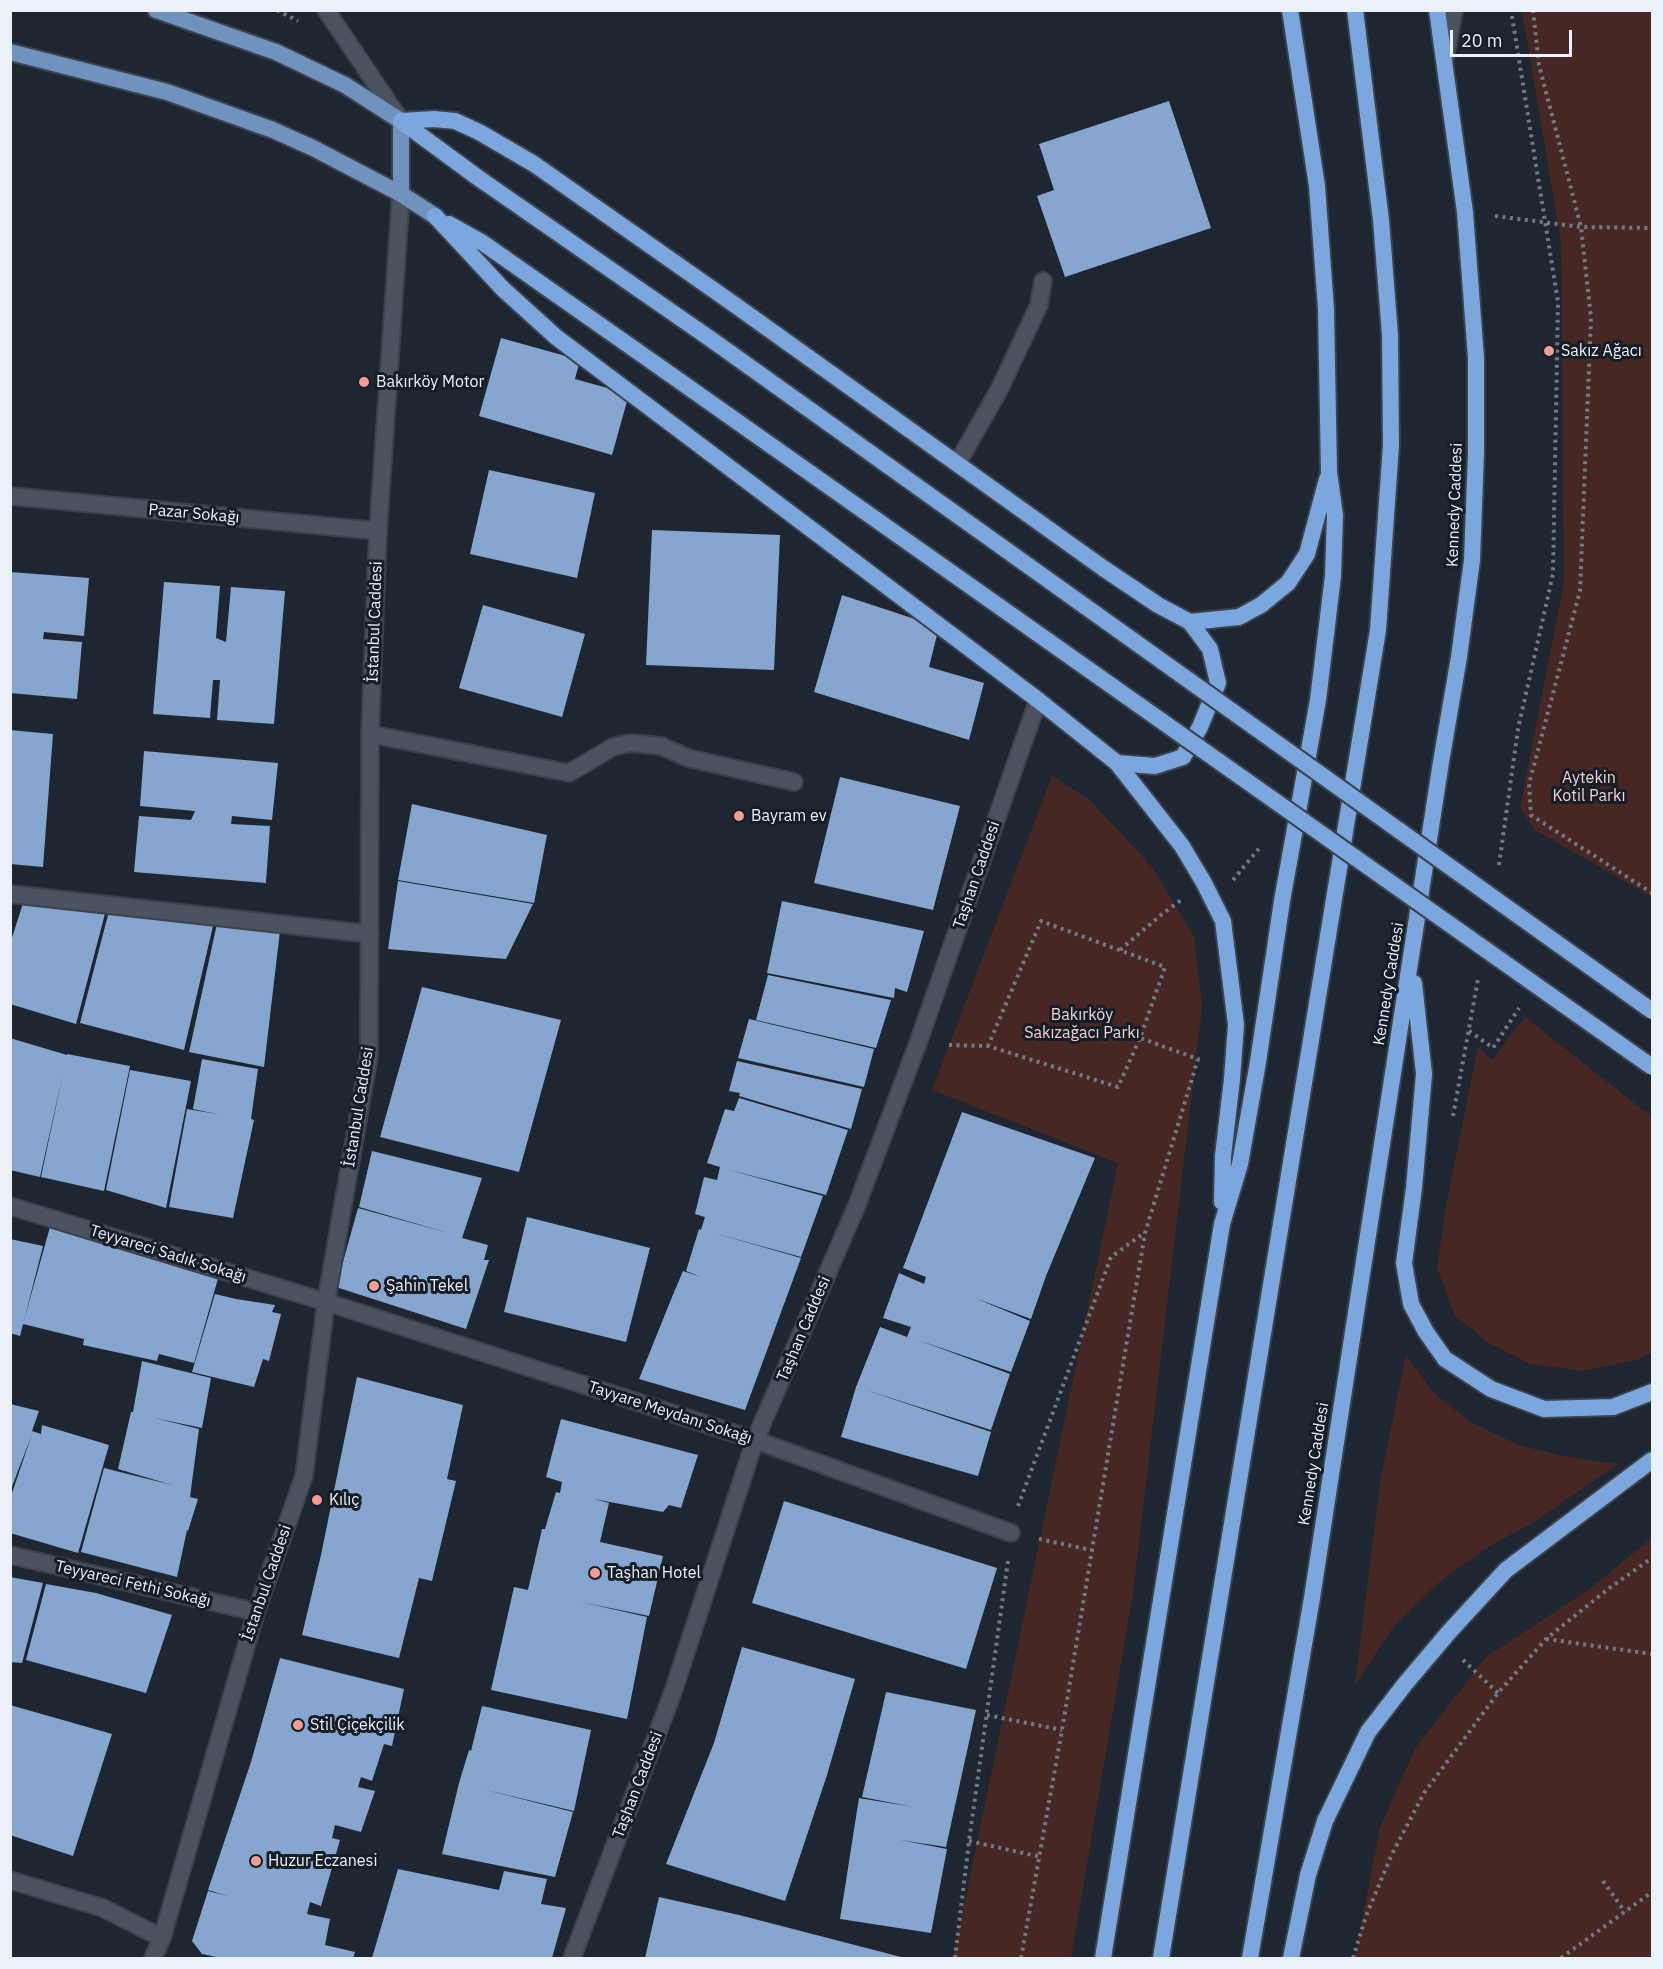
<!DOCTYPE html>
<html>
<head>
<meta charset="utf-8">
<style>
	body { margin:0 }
	#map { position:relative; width:1663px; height:1969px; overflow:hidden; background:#1e2631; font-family:"IBM Plex Sans",sans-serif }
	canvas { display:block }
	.frame { position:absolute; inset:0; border:12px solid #ebf1f8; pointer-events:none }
	.scale { position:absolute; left:1450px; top:30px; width:122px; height:27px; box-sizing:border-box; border:3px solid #ebf1f8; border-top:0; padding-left:8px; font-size:18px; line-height:21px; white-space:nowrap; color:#ebf1f8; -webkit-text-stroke:4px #151d27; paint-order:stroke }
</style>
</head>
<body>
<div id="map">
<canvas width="1663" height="1969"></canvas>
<div class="frame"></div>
<div class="scale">20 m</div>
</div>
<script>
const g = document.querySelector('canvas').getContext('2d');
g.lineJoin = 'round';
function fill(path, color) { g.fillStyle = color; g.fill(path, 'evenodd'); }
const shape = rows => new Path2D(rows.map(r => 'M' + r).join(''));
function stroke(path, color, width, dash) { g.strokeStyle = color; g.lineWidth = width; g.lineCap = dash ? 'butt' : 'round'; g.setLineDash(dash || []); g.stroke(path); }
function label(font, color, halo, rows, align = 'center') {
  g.font = font + ' "IBM Plex Sans",sans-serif'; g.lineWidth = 6; g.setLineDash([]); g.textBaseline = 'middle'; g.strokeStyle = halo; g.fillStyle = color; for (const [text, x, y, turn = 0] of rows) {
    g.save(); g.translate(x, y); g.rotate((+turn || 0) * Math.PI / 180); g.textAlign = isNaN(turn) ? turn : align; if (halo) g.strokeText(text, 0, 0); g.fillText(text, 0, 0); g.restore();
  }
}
const green = shape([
	[1522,11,1652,11,1652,897,1535,830,1520,808,1564,582,1561,242],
	[1052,776,1090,800,1152,867,1194,937,1202,1007,1133,1593,1071,1958,953,1958,1118,1163,932,1090],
	[1525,1017,1652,1117,1652,1352,1640,1359,1583,1371,1530,1364,1489,1343,1455,1316,1437,1268,1446,1206,1478,1047,1492,1060],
	[1406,1355,1433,1392,1470,1422,1519,1445,1562,1456,1618,1464,1531,1524,1493,1544,1444,1578,1394,1626,1355,1685,1381,1477],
	[1652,1538,1652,1958,1355,1958,1380,1827,1416,1747,1486,1657,1588,1590]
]);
const building = shape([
	[1169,101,1211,228,1065,277,1037,196,1054,190,1039,144],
	[501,338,580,360,575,379,629,394,612,455,479,416],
	[489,470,595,493,577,578,470,554],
	[652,530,780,535,774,670,646,665],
	[10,572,89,578,84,636,44,632,43,639,82,642,77,699,10,693],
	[164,582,220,586,216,638,226,642,231,587,285,591,274,724,217,720,220,680,213,680,210,718,153,714],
	[842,595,939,627,929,667,984,683,969,740,814,692],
	[483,605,585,634,562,717,459,688],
	[10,730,53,734,43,867,10,864],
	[144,751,278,763,272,820,232,816,231,824,270,826,266,883,134,872,139,816,191,820,195,811,140,806],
	[840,777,960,806,933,910,814,883],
	[412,804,547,835,534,903,398,880],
	[398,881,533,904,506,959,388,949],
	[24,900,106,910,76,1024,10,1004,10,944],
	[782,901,924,931,907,992,895,988,894,998,767,973],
	[109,911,213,926,184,1050,80,1023],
	[218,919,280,931,264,1067,189,1052],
	[768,975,891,1000,876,1048,756,1020],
	[422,987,561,1020,519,1172,380,1137],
	[749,1019,874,1049,864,1087,738,1058],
	[10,1038,67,1055,67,1054,130,1066,104,1191,41,1177,63,1073,40,1177,10,1170],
	[202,1059,258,1069,251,1119,254,1120,233,1218,169,1207,187,1109,217,1114,193,1109],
	[737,1061,862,1089,851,1129,739,1096,740,1093,729,1091],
	[130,1070,191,1081,166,1208,106,1190],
	[739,1098,848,1130,826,1195,726,1169,823,1196,801,1257,714,1233,801,1258,745,1410,639,1379,672,1297,707,1308,672,1297,683,1271,701,1277,686,1271,699,1229,701,1230,705,1217,695,1214,704,1177,717,1180,720,1167,707,1163,725,1109,734,1111],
	[962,1112,1095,1158,1046,1276,1031,1319,975,1298,1030,1321,1011,1372,918,1340,1010,1374,991,1430,866,1390,991,1432,978,1476,841,1437,856,1387,880,1327,907,1337,911,1327,883,1318,899,1273,924,1284,926,1277,903,1268],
	[372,1151,482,1178,462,1238,488,1245,484,1260,489,1260,466,1329,336,1287,358,1208,452,1234,359,1207],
	[527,1217,650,1248,626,1342,504,1312],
	[50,1227,219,1275,194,1363,159,1354,157,1361,83,1345,86,1329,84,1339,23,1324],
	[10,1239,43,1246,20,1336,10,1333],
	[215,1294,236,1299,275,1305,272,1312,281,1314,269,1361,263,1359,254,1387,192,1372],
	[142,1361,211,1378,202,1428,155,1418,199,1429,190,1497,198,1499,188,1531,187,1530,177,1577,81,1552,104,1468,172,1485,118,1469,131,1412,133,1412],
	[357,1377,463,1405,447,1479,456,1481,432,1581,419,1578,399,1658,302,1635,321,1555],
	[10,1404,39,1411,32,1431,41,1434,42,1425,109,1445,78,1553,10,1533,10,1499,32,1434,10,1492],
	[561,1419,698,1455,681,1508,669,1505,663,1512,594,1499,609,1503,600,1542,663,1556,649,1616,581,1602,647,1617,627,1719,491,1690,514,1587,528,1590,542,1529,545,1529,556,1492,560,1493,562,1482,546,1477],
	[784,1501,997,1568,966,1669,752,1603],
	[10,1577,43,1583,22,1663,10,1662],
	[46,1584,96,1593,172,1615,146,1693,26,1660],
	[742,1647,855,1679,827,1775,785,1901,666,1864,714,1743],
	[280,1658,404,1689,392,1746,384,1744,372,1781,361,1777,358,1787,375,1791,361,1832,335,1825,332,1838,340,1840,321,1906,310,1902,307,1914,330,1919,325,1945,355,1952,353,1958,221,1958,202,1954,192,1941,208,1891,228,1896,208,1890,251,1762],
	[886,1692,976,1710,946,1847,900,1840,947,1849,931,1933,840,1919,859,1798,913,1807,862,1797],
	[10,1705,112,1734,73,1856,10,1835,10,1802,12,1796,10,1795],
	[482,1706,591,1730,574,1811,482,1789,573,1812,555,1877,442,1854,459,1783,469,1750,471,1751],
	[398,1869,499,1890,504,1871,547,1879,541,1904,566,1908,552,1958,372,1958],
	[659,1897,739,1915,905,1958,645,1958]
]);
const path = shape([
	[277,10,298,21],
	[1533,10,1539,65,1581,227,1591,318,1580,591,1529,784,1531,815,1652,893],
	[1495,216,1581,227,1652,228],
	[1499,865,1518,729,1553,574,1558,302,1511,10],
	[1233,880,1261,846],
	[1120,950,1161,915,1181,900],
	[1469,1031,1493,1048,1519,1008],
	[949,1045,988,1046,1118,1087,1140,1038,1165,967,1041,921,988,1046],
	[1453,1116,1478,979],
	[1018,1506,1111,1257,1144,1233],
	[1039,1539,1091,1550],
	[1546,1639,1652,1654],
	[1463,1660,1498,1693],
	[987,1715,1062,1730],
	[969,1841,1041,1857],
	[1603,1881,1625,1912],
	[955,1958,969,1841,1008,1561],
	[1021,1958,1062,1730,1145,1233,1198,1059,1140,1038],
	[1353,1958,1366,1916,1392,1854,1424,1793,1498,1693,1546,1639,1608,1589,1652,1558],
	[1561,1958,1652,1892]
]);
const service = shape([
	[1445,58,1454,10],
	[957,464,999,390,1039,305,1043,281],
	[370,734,569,773,613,747,630,743,661,746,688,758,794,782]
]);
const minor = shape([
	[10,496,378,531],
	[10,894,370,934],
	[10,1206,326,1302,755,1440,1011,1533],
	[10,1555,256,1612],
	[10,1880,103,1908,162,1938],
	[572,1958,673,1692,755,1440,857,1205,918,1043,1038,700]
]);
const secondary = shape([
	[326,10,401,121],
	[153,1958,162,1938,256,1612,304,1476,326,1302,369,1056,370,734,378,531,401,194]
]);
const primary = shape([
	[156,10,276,52,345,85,401,121,401,194],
	[10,52,167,92,273,130,313,148,401,194,435,216]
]);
const trunk = shape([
	[401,121,434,119,455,121,479,132,534,164,735,305,1103,568,1158,605,1190,622,1210,649,1218,683,1200,727,1183,757,1155,766,1117,763],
	[401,121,477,177,712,340],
	[435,216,503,289,556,337,1038,700,1117,763,1182,846,1204,883,1223,921,1236,1025,1232,1079,1223,1156,1222,1202],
	[449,224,483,243,664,370],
	[1190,622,1239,617,1261,605,1288,583,1307,554,1327,479],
	[1414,983,1424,1074,1414,1188,1404,1263,1411,1304,1426,1332,1445,1359,1491,1389,1544,1409,1613,1407,1652,1392],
	[1103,1958,1222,1224,1240,1164,1258,1062,1282,901,1318,700,1333,576,1335,515,1329,472,1326,309,1317,186,1290,10],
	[1161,1958,1378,630,1391,445,1390,335,1381,220,1355,10],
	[1250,1958,1312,1598,1441,762,1459,657,1472,560,1476,453,1476,358,1465,212,1437,10],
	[1291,1958,1308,1875,1325,1821,1368,1732,1405,1684,1449,1632,1506,1570,1652,1460]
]);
const trunkBridge = shape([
	[712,340,1652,1011],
	[664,370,1652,1067]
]);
const markers = [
	[1549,351,6,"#f59c94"],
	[364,382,6,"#f59c94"],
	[739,816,6,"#f59c94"],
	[374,1286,6,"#f59c94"],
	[317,1500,6,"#f59c94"],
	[595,1573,6,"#f59c94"],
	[298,1725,6,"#f59c94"],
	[256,1861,6,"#f59c94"]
];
const poiNames = [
	["Sakız Ağacı",1561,351],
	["Bakırköy Motor",376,382],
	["Bayram ev",751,816],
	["Şahin Tekel",386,1286],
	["Kılıç",329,1500],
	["Taşhan Hotel",607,1573],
	["Stil Çiçekçilik",310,1725],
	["Huzur Eczanesi",268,1861]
];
const streetNames = [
	["Kennedy Caddesi",1455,505,-88],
	["Pazar Sokağı",194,514,5],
	["İstanbul Caddesi",375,622,-88],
	["Taşhan Caddesi",977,875,-71],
	["Kennedy Caddesi",1389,984,-81],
	["İstanbul Caddesi",359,1107,-81],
	["Teyyareci Sadık Sokağı",168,1254,17],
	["Taşhan Caddesi",804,1329,-67],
	["Tayyare Meydanı Sokağı",670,1413,18],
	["Kennedy Caddesi",1314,1464,-81],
	["İstanbul Caddesi",267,1583,-71],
	["Teyyareci Fethi Sokağı",133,1584,13],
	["Taşhan Caddesi",638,1785,-69]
];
const parkNames = [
	["Aytekin",1589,778],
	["Kotil Parkı",1589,796],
	["Bakırköy",1082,1015],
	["Sakızağacı Parkı",1082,1033]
];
fill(green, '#462724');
fill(building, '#86a6cf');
stroke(service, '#3a414a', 20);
stroke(minor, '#3a414a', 20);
stroke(secondary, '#3a414a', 20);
stroke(primary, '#3a414a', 20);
stroke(trunk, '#3a414a', 20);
stroke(path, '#737a83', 4, [3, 4.5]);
stroke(service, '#4a535f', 16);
stroke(minor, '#4a535f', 16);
stroke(secondary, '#4a535f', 16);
stroke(primary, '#7092be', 16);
stroke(trunk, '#7ca7de', 16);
stroke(trunkBridge, '#3a414a', 20, []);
stroke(trunkBridge, '#7ca7de', 16);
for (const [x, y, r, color] of markers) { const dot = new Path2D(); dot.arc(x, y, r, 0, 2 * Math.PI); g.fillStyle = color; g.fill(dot); stroke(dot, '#151d27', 2); }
label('16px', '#ebf1f8', '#151d27', poiNames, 'left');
label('16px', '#ebf1f8', '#151d27', streetNames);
label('16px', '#f4d1cd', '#151d27', parkNames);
</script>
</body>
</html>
